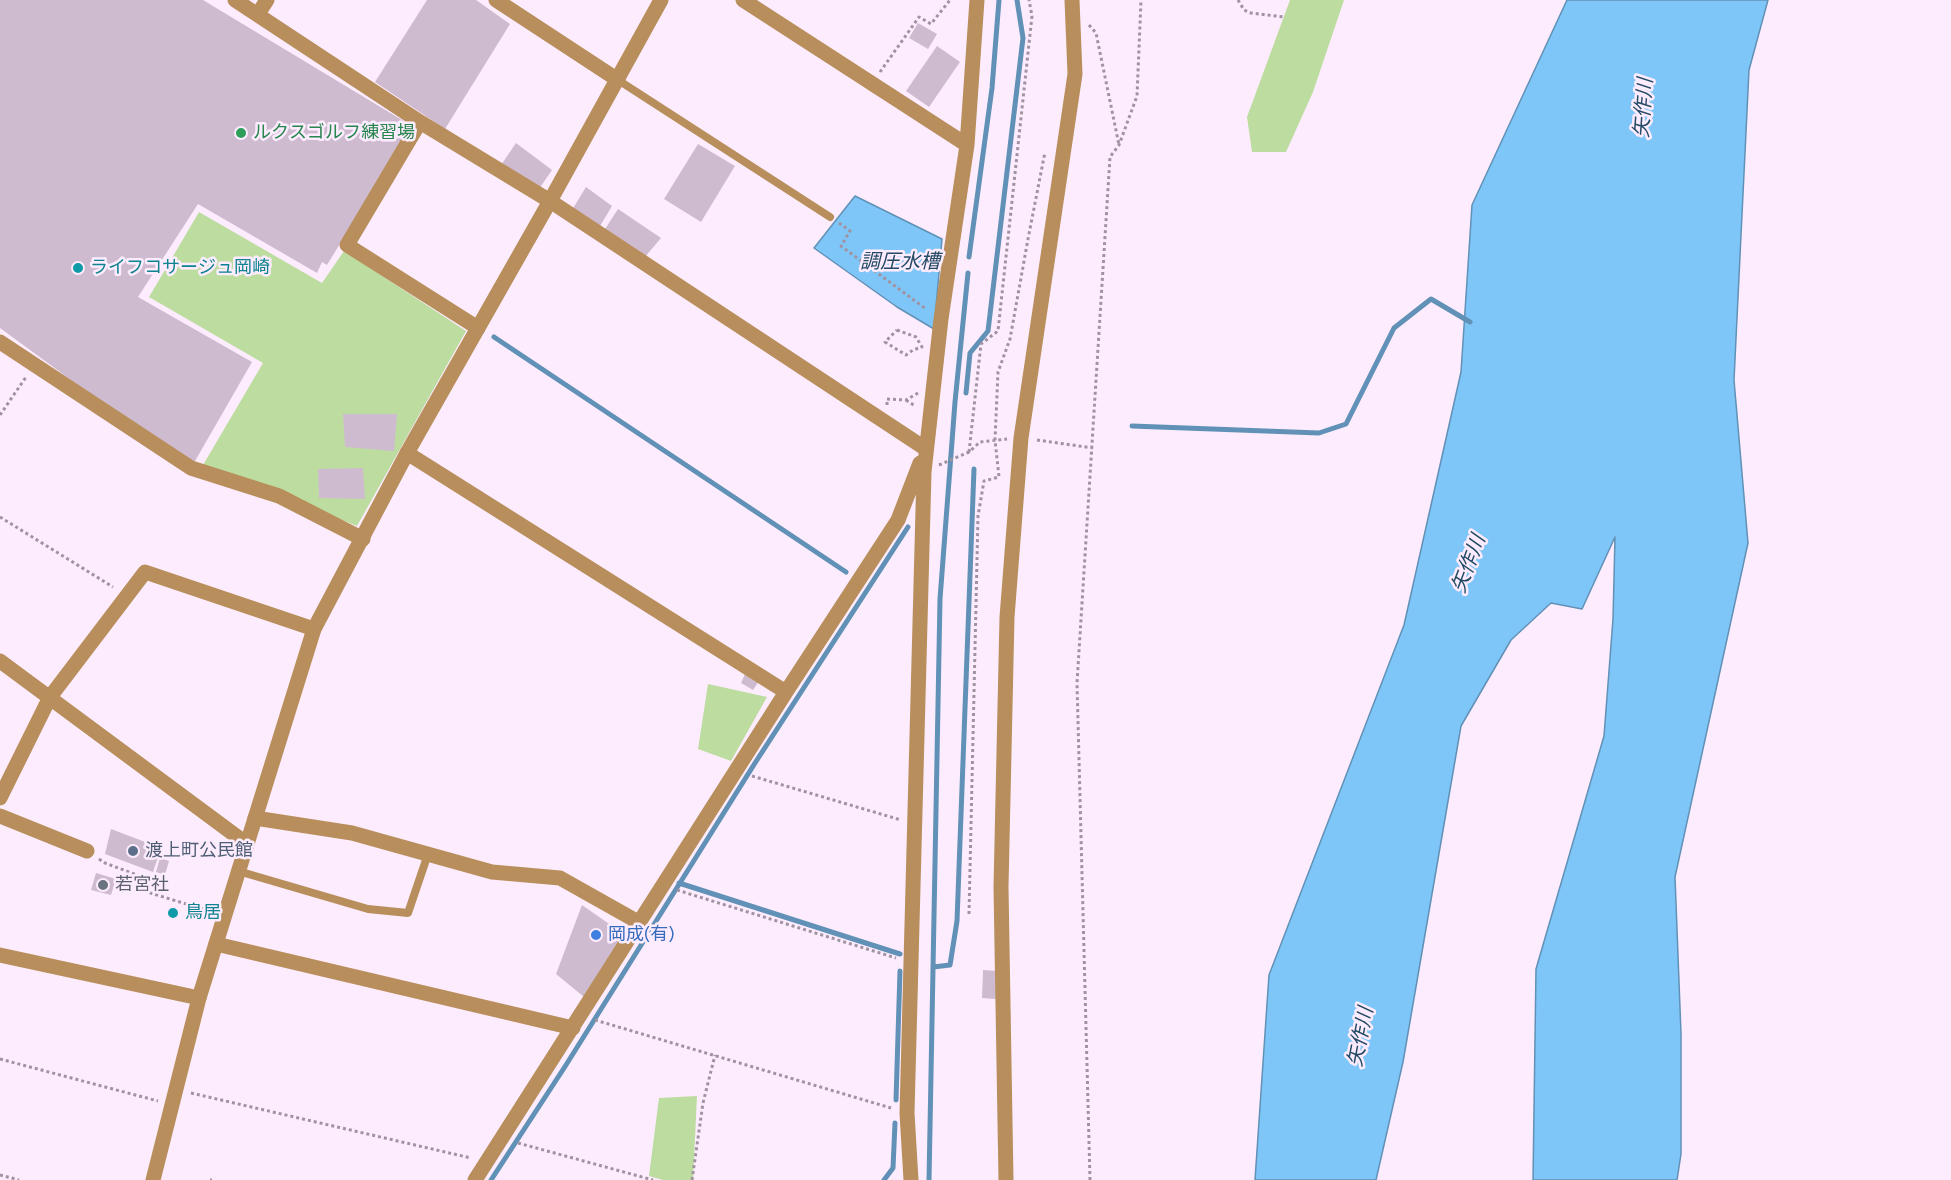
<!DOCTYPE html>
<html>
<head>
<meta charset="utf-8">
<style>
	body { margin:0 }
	canvas { display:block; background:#fdecfd }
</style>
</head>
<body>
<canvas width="1951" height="1180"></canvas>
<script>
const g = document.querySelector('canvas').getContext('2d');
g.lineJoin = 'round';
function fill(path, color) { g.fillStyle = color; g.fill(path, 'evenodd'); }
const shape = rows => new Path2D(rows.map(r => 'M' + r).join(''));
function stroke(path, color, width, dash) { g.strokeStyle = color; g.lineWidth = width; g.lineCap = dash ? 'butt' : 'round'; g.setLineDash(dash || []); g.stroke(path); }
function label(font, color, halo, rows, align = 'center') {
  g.font = font + ' Figtree,"Noto Sans JP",sans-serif'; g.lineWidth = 5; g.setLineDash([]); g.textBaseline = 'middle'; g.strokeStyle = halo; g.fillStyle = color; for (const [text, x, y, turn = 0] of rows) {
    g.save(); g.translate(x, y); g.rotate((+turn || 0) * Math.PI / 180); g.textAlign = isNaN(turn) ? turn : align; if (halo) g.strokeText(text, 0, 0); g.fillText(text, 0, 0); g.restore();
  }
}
const green = shape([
	[1290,0,1344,0,1313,92,1286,152,1252,152,1247,117],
	[199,212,322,283,344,251,466,331,357,526,203,465,263,363,149,297],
	[708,684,767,697,731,761,698,749],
	[697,1096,693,1180,663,1180,649,1176,659,1098]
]);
const water = shape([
	[1567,0,1768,0,1749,70,1734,380,1748,543,1675,877,1681,1034,1681,1154,1677,1180,1533,1180,1536,969,1604,736,1613,619,1615,537,1582,609,1551,603,1511,640,1461,726,1403,1062,1376,1180,1255,1180,1269,975,1404,625,1461,372,1472,205,1567,0],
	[855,196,942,239,934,329,897,307,814,248,855,196]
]);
const stream = shape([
	[969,257,992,88,999,0],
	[494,337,846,572],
	[966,393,970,353,988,331,1023,38,1017,0],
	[1132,426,1319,433,1346,424,1394,328,1431,299,1470,322],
	[679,883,900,954],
	[933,967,950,965,957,921,974,469],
	[896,1100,900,971],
	[491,1180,566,1065,755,763,908,527],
	[884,1180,893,1168,895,1123],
	[929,1180,940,599,955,402,968,273]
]);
const building = shape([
	[0,0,203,0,412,126,327,265,322,262,317,273,198,204,138,297,252,362,191,468,0,328],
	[427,0,476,0,510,24,445,129,375,82],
	[918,23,937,34,928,49,909,38],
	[937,46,960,62,929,107,906,91],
	[516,143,552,170,539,189,501,165],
	[698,144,735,166,701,222,664,199],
	[586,187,612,206,600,226,572,210],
	[618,209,661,238,645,257,605,229],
	[343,414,397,414,394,451,345,447],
	[363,468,365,499,319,498,318,469],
	[745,674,759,681,753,690,741,683],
	[111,829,161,848,153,872,105,854],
	[160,858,169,861,165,875,156,872],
	[96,873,116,879,111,895,91,890],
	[582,905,625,935,584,997,556,974],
	[983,970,998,971,996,999,982,998]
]);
const path = shape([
	[1238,0,1244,10,1251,13,1284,17],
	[1089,25,1096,33,1119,145],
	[880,72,919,17,931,24,950,0],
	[839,223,850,231,841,246,926,309],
	[897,330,916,337,922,347,913,350,906,355,885,342,897,330],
	[906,400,915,406],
	[887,405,887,399,906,400,918,393],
	[0,415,26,377],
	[1037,440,1093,448],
	[969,452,981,344,998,331,1032,16,1029,0],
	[939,465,969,452,980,442,1007,439],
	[0,517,113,587],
	[752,776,901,820],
	[99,859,105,863,137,875,144,882,144,891,209,911],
	[677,890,896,958],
	[969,914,978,516,984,481,999,477,995,440,998,372,1010,339,1028,239,1045,152],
	[595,1020,891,1108],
	[0,1059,158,1101],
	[191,1093,471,1158],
	[518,1143,653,1180],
	[0,1175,19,1180],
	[210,1180,212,1180],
	[692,1180,703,1103,715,1055],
	[1090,1180,1077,683,1110,157,1119,145,1137,96,1141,0]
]);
const service = shape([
	[618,80,830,217],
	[238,871,368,909,408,913,428,854]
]);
const minor = shape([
	[235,0,420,122,550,201,926,449],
	[496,0,618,80],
	[743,0,967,145],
	[258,14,267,0],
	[420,122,347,245,478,328],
	[0,342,191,468,279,496,363,539],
	[407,453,786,692],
	[0,798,50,697,145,572,314,629],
	[0,816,87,851],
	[255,818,352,833,492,872,560,878,640,923],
	[216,944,573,1028],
	[0,955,199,998],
	[475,1180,786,692,898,520,920,463],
	[911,1180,907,1113,924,472,941,319,967,145,977,0],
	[1006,1180,1001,887,1007,617,1021,438,1075,74,1072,0]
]);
const tertiary = shape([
	[0,661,247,844],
	[153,1180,199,998,314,629,407,453,550,201,661,0]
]);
const markers = [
	[241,133,6,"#2e9e5b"],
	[78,268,6,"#0f9aa8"],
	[133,851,6,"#5c6f8a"],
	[103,885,6,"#6b7280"],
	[173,913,6,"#0f9aa8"],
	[596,935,6,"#3f7fe0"]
];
const leisureNames = [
	["ルクスゴルフ練習場",253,133]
];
const cultureNames = [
	["ライフコサージュ岡崎",90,268],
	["鳥居",185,913]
];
const serviceNames = [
	["渡上町公民館",145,851]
];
const worshipNames = [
	["若宮社",115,885]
];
const shopNames = [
	["岡成(有)",608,935]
];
const waterNames = [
	["矢作川",1644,108,-86],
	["調圧水槽",900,262],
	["矢作川",1469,564,-69],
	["矢作川",1361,1037,-79]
];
fill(green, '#bddca0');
fill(water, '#7fc6f8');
stroke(water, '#6191b6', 1.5);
stroke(stream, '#6191b6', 5);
fill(building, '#cfbbd0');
stroke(path, '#a093a0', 3, [3, 3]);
stroke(service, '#b88f5c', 8);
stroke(minor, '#b88f5c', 15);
stroke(tertiary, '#b88f5c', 15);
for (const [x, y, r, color] of markers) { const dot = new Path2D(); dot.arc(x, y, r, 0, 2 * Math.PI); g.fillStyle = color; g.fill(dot); stroke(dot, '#fdecfd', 2); }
label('18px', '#27864d', '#fdecfd', leisureNames, 'left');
label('18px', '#0d838f', '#fdecfd', cultureNames, 'left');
label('18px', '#4e5e75', '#fdecfd', serviceNames, 'left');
label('18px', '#5b616d', '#fdecfd', worshipNames, 'left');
label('18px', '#366cbe', '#fdecfd', shopNames, 'left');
label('italic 20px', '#244b65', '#fdecfd', waterNames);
</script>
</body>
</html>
